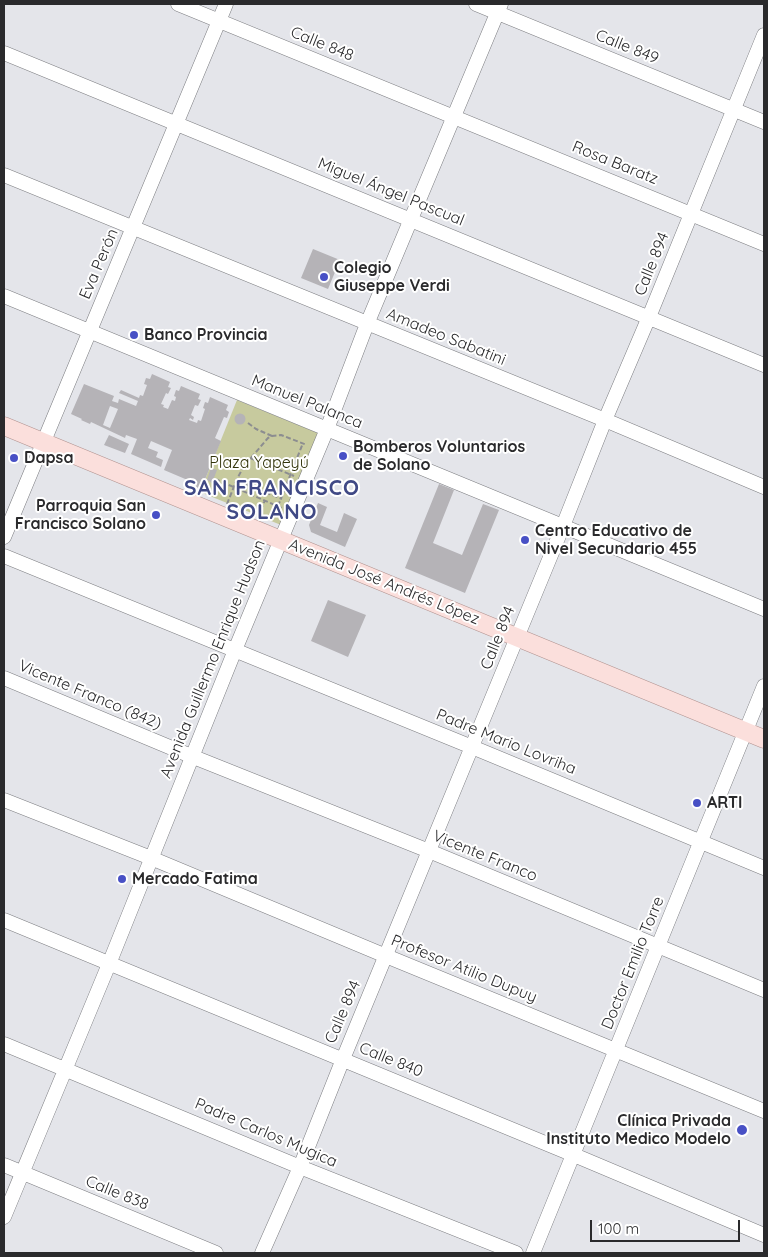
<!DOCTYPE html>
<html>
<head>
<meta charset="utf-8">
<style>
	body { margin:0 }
	#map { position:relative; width:768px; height:1257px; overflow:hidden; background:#e4e5ea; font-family:Quicksand,sans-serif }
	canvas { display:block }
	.frame { position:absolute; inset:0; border:5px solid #2a2a2c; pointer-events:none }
	.scale { position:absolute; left:590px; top:1220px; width:150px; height:22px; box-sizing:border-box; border:2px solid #2a2a2c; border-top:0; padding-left:6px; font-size:15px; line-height:18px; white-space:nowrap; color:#2a2a2c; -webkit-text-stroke:4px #fff; paint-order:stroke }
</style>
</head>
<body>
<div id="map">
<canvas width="768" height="1257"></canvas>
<div class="frame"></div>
<div class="scale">100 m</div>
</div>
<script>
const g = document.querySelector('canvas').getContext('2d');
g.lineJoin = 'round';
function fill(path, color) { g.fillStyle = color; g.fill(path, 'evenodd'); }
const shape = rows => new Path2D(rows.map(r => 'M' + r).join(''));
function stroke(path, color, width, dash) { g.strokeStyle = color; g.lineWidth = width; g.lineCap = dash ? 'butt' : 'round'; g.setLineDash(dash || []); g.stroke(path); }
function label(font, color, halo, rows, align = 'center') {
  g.font = font + ' Quicksand,sans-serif'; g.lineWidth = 4; g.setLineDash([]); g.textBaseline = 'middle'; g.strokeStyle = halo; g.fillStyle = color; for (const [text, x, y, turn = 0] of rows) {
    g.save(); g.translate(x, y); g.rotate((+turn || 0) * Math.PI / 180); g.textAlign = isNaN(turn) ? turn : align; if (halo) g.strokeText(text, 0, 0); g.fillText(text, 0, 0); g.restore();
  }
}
const green = shape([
	[237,400,318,433,281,525,200,492]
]);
const building = shape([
	[313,249,340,260,328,289,301,278],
	[152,374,170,382,168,387,171,388,168,394,166,393,161,404,164,405,163,407,168,409,172,400,175,401,176,397,174,396,176,390,179,391,181,386,200,394,198,399,201,400,198,406,195,405,191,415,194,417,193,420,190,418,189,420,197,423,198,420,201,421,205,409,203,408,205,402,208,403,210,397,228,405,226,410,229,412,227,418,224,417,215,438,221,441,201,489,196,487,197,484,164,470,172,450,151,441,148,448,158,452,156,457,163,460,161,467,131,454,137,439,126,435,125,438,91,422,90,424,81,420,82,419,71,414,84,384,114,396,112,401,118,403,119,399,136,406,138,401,119,393,121,390,139,398,140,395,143,396,147,385,144,384,146,378,150,379],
	[110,406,118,409,110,428,103,425],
	'234.5 419a5.5 5.5 0 1 1 11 0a5.5 5.5 0 1 1-11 0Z',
	[109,435,129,444,125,453,104,445],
	[211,468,217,470,212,483,207,480],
	[439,484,454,490,433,543,462,555,483,504,499,510,465,593,405,568],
	[318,503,327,507,320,525,337,532,344,513,357,519,345,547,311,532,309,525],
	[328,600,366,615,348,657,311,641]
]);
const path = shape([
	[248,423,256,429,272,436],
	[250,458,294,476],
	[215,479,282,508],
	[238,481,282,499],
	[227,504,237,479,244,466,268,438,272,436,281,435,307,445],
	[278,506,303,443],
	[258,517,265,500]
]);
const minor = shape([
	[178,4,764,244],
	[476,4,764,122],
	[4,53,764,365],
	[4,175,605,420,764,487],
	[4,296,764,609],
	[4,537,226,4],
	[4,556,472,747,764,868],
	[4,678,191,756,429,851,764,990],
	[4,800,151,858,386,956,764,1111],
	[4,920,574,1155,764,1235],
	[4,1044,300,1167,516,1253],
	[4,1165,216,1253],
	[4,1217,109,964,235,650,327,429,367,324,501,4],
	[262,1253,300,1167,343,1059,563,526,605,420,649,317,764,35],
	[533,1253,764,686]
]);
const major = shape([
	[4,426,764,739]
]);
const markers = [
	[324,277,5,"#4850c5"],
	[134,335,5,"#4850c5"],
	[343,456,5,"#4850c5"],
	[14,458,5,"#4850c5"],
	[156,515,5,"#4850c5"],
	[525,540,5,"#4850c5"],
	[697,803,5,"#4850c5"],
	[122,879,5,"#4850c5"],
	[742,1130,6,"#4850c5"]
];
const streetNames = [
	["Calle 848",322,44,22],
	["Calle 849",627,47,22],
	["Rosa Baratz",615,163,22],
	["Miguel Ángel Pascual",391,192,22],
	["Eva Perón",99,264,-67],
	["Calle 894",652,264,-68],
	["Amadeo Sabatini",446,337,22],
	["Manuel Palanca",307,402,22],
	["Avenida José Andrés López",384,582,22],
	["Calle 894",498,638,-68],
	["Avenida Guillermo Enrique Hudson",213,659,-68],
	["Vicente Franco (842)",90,695,23],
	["Padre Mario Lovriha",506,742,22],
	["Vicente Franco",485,856,22],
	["Doctor Emilio Torre",633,963,-68],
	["Profesor Atilio Dupuy",464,969,22],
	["Calle 894",343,1012,-67],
	["Calle 840",391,1060,22],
	["Padre Carlos Mugica",266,1133,23],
	["Calle 838",117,1193,22]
];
const poiNames = [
	["Colegio",334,268],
	["Giuseppe Verdi",334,286],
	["Banco Provincia",144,335],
	["Bomberos Voluntarios",353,447],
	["de Solano",353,465],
	["Dapsa",24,458],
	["Parroquia San",146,506,"right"],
	["Francisco Solano",146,524,"right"],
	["Centro Educativo de",535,531],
	["Nivel Secundario 455",535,549],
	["ARTI",707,803],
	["Mercado Fatima",132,879],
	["Clínica Privada",731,1121,"right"],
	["Instituto Medico Modelo",731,1139,"right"]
];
const parkNames = [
	["Plaza Yapeyú",259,463]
];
const districtNames = [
	["SAN FRANCISCO",272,489],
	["SOLANO",272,513]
];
fill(green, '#c7ca9e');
fill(building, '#b5b3b7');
stroke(minor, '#7d7e82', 15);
stroke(major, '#b0928f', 19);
stroke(path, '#8c8d90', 2, [5, 2.5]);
stroke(minor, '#fff', 14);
stroke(major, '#fbdfdc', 18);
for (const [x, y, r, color] of markers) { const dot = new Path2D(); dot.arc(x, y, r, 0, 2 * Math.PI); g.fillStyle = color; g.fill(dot); stroke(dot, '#fff', 2); }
label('16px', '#2a2a2c', '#fff', streetNames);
label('bold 16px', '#2a2a2c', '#fff', poiNames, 'left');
label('16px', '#32340a', '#fff', parkNames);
g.letterSpacing = '1px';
label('bold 21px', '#404985', '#fff', districtNames);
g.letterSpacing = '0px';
</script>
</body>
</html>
